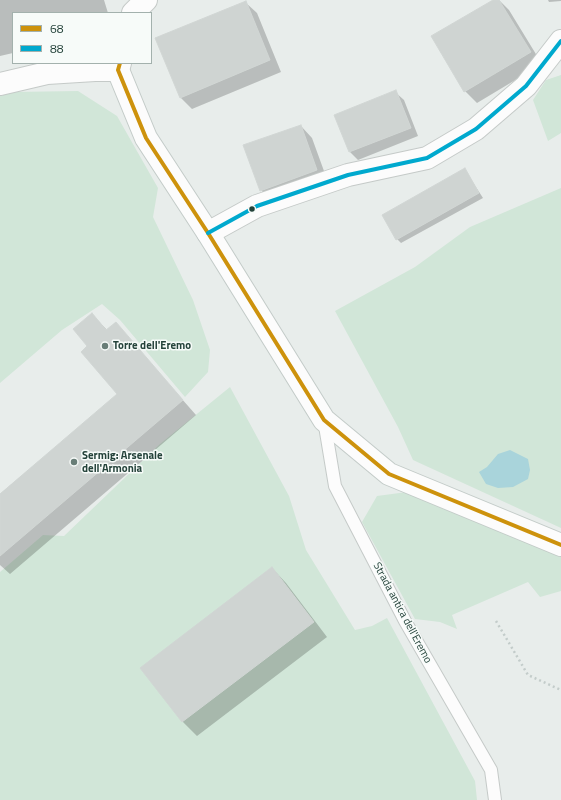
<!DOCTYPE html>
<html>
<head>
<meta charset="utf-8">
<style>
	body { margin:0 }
	#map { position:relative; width:561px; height:800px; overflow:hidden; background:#e8edeb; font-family:"Titillium Web",sans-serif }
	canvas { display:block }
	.legend { position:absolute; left:12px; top:12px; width:140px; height:52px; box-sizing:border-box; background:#f7fbf9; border:1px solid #a3b1ad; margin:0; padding:5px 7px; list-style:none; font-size:12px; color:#24423a }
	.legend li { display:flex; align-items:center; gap:8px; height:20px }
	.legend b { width:20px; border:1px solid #a3b1ad }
</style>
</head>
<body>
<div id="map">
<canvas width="561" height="800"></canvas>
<ul class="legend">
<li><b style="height:5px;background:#cd920c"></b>68</li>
<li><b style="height:5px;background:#00a9ce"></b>88</li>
</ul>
</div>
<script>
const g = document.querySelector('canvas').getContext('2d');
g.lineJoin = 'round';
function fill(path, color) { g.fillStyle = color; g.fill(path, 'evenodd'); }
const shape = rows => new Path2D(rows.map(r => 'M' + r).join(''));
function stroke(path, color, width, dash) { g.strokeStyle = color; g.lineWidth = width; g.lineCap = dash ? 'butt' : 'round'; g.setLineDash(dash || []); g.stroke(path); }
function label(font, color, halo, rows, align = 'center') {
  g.font = font + ' "Titillium Web",sans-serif'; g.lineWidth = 3; g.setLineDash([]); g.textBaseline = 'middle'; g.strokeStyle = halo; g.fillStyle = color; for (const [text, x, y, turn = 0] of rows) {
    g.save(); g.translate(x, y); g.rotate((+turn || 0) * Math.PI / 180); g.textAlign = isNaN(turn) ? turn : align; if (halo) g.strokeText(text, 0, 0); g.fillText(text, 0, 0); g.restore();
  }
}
const green = shape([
	[561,75,561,133,548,141,533,100,546,80],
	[78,91,117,116,158,188,153,217,193,300,210,350,208,372,185,397,120,320,102,304,62,330,0,383,0,96,12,92],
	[561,188,561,528,413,460,398,427,335,311,415,267,470,227],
	[230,387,289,496,306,550,355,630,372,626,387,618,475,781,477,800,0,800,0,572,43,535,64,536,160,444],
	[407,492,561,557,561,591,540,597,528,582,452,615,457,629,440,622,415,619,362,522,377,496]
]);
const water = shape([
	[510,450,528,459,530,470,528,479,513,487,498,488,486,484,479,472,487,467,498,454]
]);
const shadow = shape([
	[0,0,104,0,108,13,13,13,13,53,0,56],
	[495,0,499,0,509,10,542,64,477,103,465,91],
	[548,0,561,0,561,1,549,2],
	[245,2,257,13,281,72,192,109,180,97],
	[395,92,404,100,418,136,358,160,350,152,336,116],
	[301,126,312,138,328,182,272,202,261,190],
	[465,170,483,198,401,243,397,239],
	[92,314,107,330,115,323,196,415,10,574,0,565,0,494,119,394,89,346],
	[272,568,286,583,327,637,197,736,183,722,142,668]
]);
const building = shape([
	[493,0,499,0,531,52,464,92,431,36,493,0],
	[246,1,270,60,180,98,155,38,246,1],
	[396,90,411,128,349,152,334,115,396,90],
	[301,125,317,170,260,191,243,145,301,125],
	[465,168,479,193,396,240,382,215,465,168],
	[92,313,106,330,116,322,183,400,0,556,0,494,117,394,81,352,87,346,73,329,92,313],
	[272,567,314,622,182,722,140,668,272,567]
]);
const path = shape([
	[496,621,528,675,561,690]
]);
const service = shape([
	[324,420,335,486,405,621,491,770,495,800]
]);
const minor = shape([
	[208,233,257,206,348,175,427,158,476,129,526,86,561,41]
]);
const tertiary = shape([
	[133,13,146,0],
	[0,84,47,73,95,70,118,70,120,63]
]);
const secondary = shape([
	[118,70,146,138,208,233,324,420,389,474,561,545]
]);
const bus1 = shape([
	[120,63,118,70,146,138,208,233,324,420,389,474,561,545]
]);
const bus2 = shape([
	[208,233,257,206,348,175,427,158,476,129,526,86,561,41]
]);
const markers = [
	[252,209,3.5,"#24423a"],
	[105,346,4,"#697e78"],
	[74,462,4,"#697e78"]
];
const poiNames = [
	["Torre dell'Eremo",113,346],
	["Sermig: Arsenale",82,456],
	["dell'Armonia",82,469]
];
const streetNames = [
	["Strada antica dell'Eremo",402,613,62]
];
fill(green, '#d1e6d8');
fill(water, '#a9d4db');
fill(shadow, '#0003');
fill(building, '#cfd4d2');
stroke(building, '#d1d6d4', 1);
stroke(service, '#c5cac8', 14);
stroke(minor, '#c5cac8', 24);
stroke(tertiary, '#c5cac8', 24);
stroke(secondary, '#c3cbc8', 24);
stroke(path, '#c3ccca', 2.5, [2, 3]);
stroke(service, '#fcfcfc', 12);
stroke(minor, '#fcfcfc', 22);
stroke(tertiary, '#fcfcfc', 22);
stroke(secondary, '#fcfcfc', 22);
stroke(bus1, '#cd920c', 4);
stroke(bus2, '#00a9ce', 4);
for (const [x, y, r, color] of markers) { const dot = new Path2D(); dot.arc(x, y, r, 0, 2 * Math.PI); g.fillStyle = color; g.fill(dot); stroke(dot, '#f7fbf9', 1.5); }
label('bold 11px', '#24423a', '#f7fbf9', poiNames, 'left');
label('11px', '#24423a', '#f7fbf9', streetNames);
</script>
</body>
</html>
